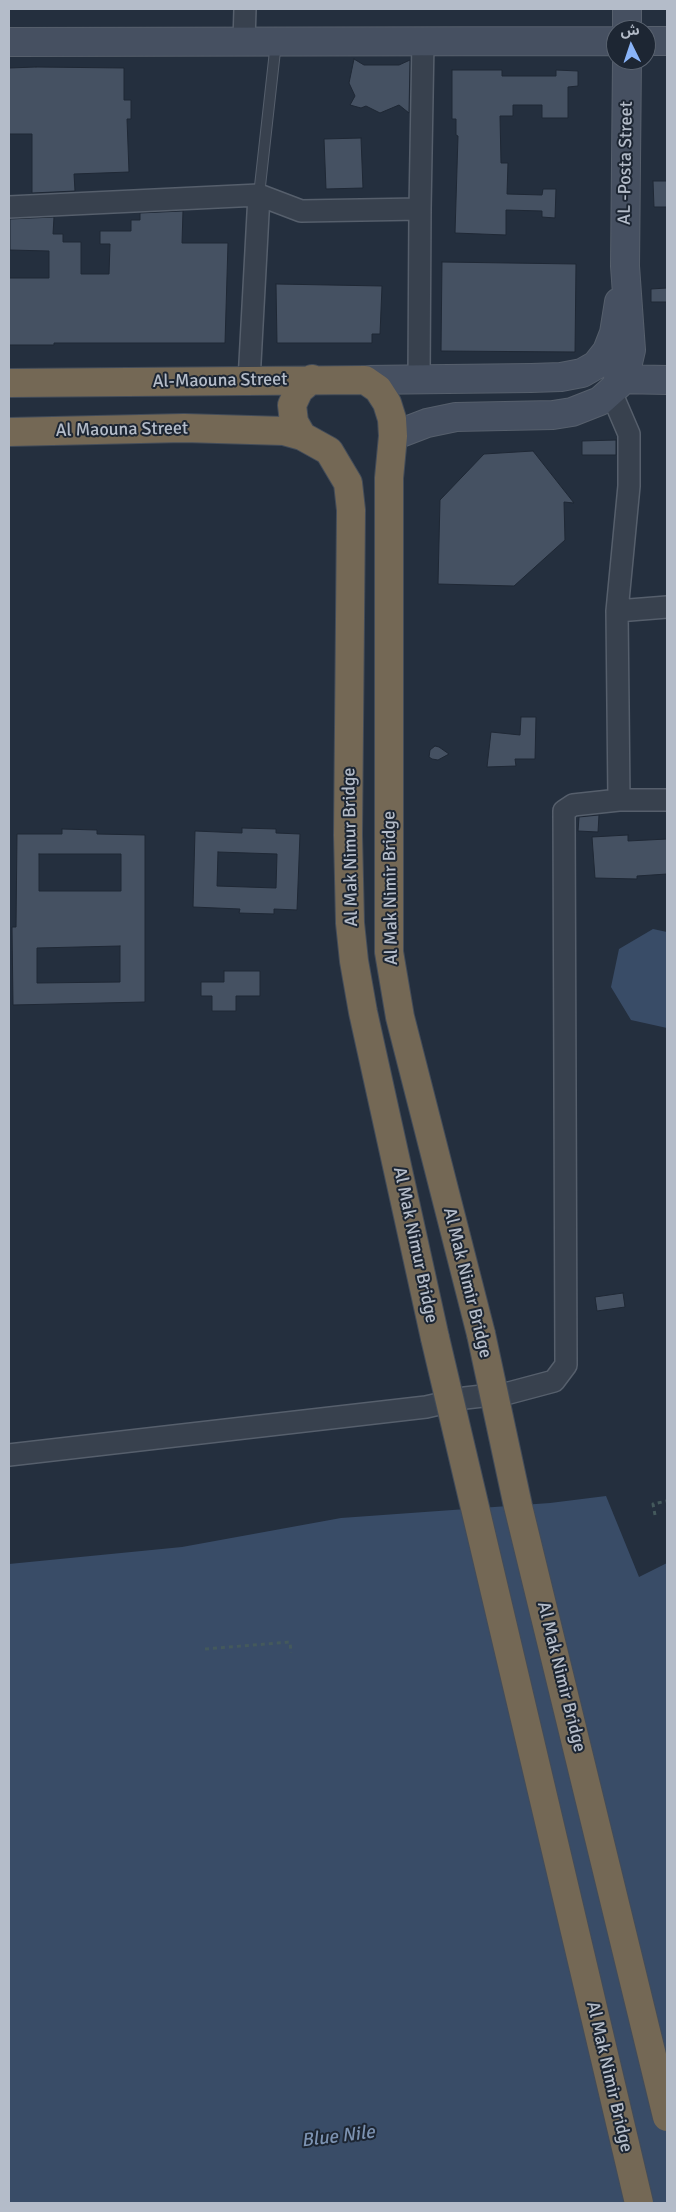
<!DOCTYPE html>
<html>
<head>
<meta charset="utf-8">
<style>
	body { margin:0 }
	#map { position:relative; width:676px; height:2212px; overflow:hidden; background:#242f3e; font-family:Signika,"Noto Sans Arabic",sans-serif }
	canvas { display:block }
	.frame { position:absolute; inset:0; border:10px solid #b4bcc9; pointer-events:none }
	.north { position:absolute; left:606px; top:20px; width:50px; height:50px; box-sizing:border-box; background:#1d2633; border:1px solid #59626f; border-radius:50%; rotate:356deg; font-size:14px; font-weight:700; line-height:20px; text-align:center; color:#b4bcc9 }
	.north::after { content:''; display:block; margin:auto; width:18px; height:22px; background:#8ab4f8; clip-path:polygon(50% 0,100% 100%,50% 72%,0 100%) }
</style>
</head>
<body>
<div id="map">
<canvas width="676" height="2212"></canvas>
<div class="frame"></div>
<div class="north">ش</div>
</div>
<script>
const g = document.querySelector('canvas').getContext('2d');
g.lineJoin = 'round';
function fill(path, color) { g.fillStyle = color; g.fill(path, 'evenodd'); }
const shape = rows => new Path2D(rows.map(r => 'M' + r).join(''));
function stroke(path, color, width, dash) { g.strokeStyle = color; g.lineWidth = width; g.lineCap = dash ? 'butt' : 'round'; g.setLineDash(dash || []); g.stroke(path); }
function label(font, color, halo, rows, align = 'center') {
  g.font = font + ' Signika,sans-serif'; g.lineWidth = 4; g.setLineDash([]); g.textBaseline = 'middle'; g.strokeStyle = halo; g.fillStyle = color; for (const [text, x, y, turn = 0] of rows) {
    g.save(); g.translate(x, y); g.rotate((+turn || 0) * Math.PI / 180); g.textAlign = isNaN(turn) ? turn : align; if (halo) g.strokeText(text, 0, 0); g.fillText(text, 0, 0); g.restore();
  }
}
const water = shape([
	[653,929,667,932,667,1028,631,1020,611,987,619,949],
	[606,1496,639,1577,667,1563,667,2203,9,2203,9,1564,182,1547,341,1518,550,1503]
]);
const building = shape([
	[354,59,364,65,399,65,410,60,409,113,399,105,380,113,366,106,361,108,350,105,355,96,349,83,354,59],
	[36,67,124,68,124,100,131,100,131,119,127,119,129,172,74,174,75,191,32,193,32,134,9,134,9,68,36,67],
	[452,70,502,70,502,76,556,76,556,70,578,71,578,86,568,87,568,118,542,118,542,105,513,105,513,116,500,116,501,163,508,163,507,194,542,195,543,189,556,189,555,218,542,217,542,211,506,210,506,235,455,233,458,136,456,135,456,119,452,119,452,70],
	[361,138,363,188,326,189,324,139,361,138],
	[653,181,667,181,667,207,654,207,653,181],
	[183,211,182,243,228,243,225,343,54,343,54,345,9,345,9,278,49,278,49,251,10,250,10,219,54,217,53,234,63,234,63,242,81,242,81,274,109,274,110,244,100,244,100,231,131,231,131,220,140,220,140,213,183,211],
	[442,262,576,264,575,352,441,351,442,262],
	[276,284,382,286,380,334,372,334,372,343,277,343,276,284],
	[667,288,667,302,651,302,651,289,667,288],
	[616,440,616,455,582,455,582,441,616,440],
	[533,451,574,503,564,502,565,540,514,586,438,584,440,500,484,454,533,451],
	[521,717,536,717,535,759,515,759,516,766,487,767,491,732,520,735,521,717],
	[435,746,439,747,449,754,438,760,432,759,429,757,430,750,435,746],
	[599,815,598,832,578,831,579,817,599,815],
	[242,828,276,829,276,833,300,834,297,910,274,909,274,914,239,913,240,909,193,907,195,831,242,833,242,828],
	[218,852,277,854,276,888,217,886,218,852],
	[62,829,97,830,97,834,145,835,145,1002,13,1005,12,927,16,927,17,834,62,834,62,829],
	[39,854,121,854,121,891,39,891,39,854],
	[120,946,120,982,37,983,37,948,120,946],
	[628,835,628,841,667,839,667,874,637,876,637,879,595,878,592,837,628,835],
	[224,971,260,971,260,996,236,996,236,1011,212,1011,212,996,201,996,201,982,224,982,224,971],
	[623,1293,625,1307,597,1311,595,1297,623,1293]
]);
const path = shape([
	[655,1515,653,1504,667,1501],
	[205,1649,290,1642,291,1653]
]);
const lane = shape([
	[259,195,276,42]
]);
const street = shape([
	[244,41,245,9],
	[9,207,259,195,301,211,420,209,423,41],
	[419,379,420,209],
	[249,381,259,195],
	[611,392,629,434,629,486,617,611,619,800],
	[617,611,667,607],
	[9,1455,426,1407,465,1398,509,1393,554,1381,566,1365,564,811,573,805,619,800,667,800]
]);
const secondary = shape([
	[627,30,627,9],
	[646,41,667,41],
	[9,42,616,41],
	[618,379,667,380],
	[365,380,531,378,561,377,582,373,596,365,607,351,614,333,619,302],
	[393,436,427,423,456,417,553,415,572,412,600,401,619,384,618,379,628,363,631,350,625,266,627,60]
]);
const highway = shape([
	[9,383,365,380,378,389,387,403,392,419,393,436,389,478,389,952,400,1017,481,1334],
	[9,432,184,428,284,431,302,436,329,451,348,483,351,510,348,835,350,923,354,961,363,1012,435,1338],
	[302,436,294,422,292,405,299,390,312,379]
]);
const highwayBridge = shape([
	[481,1334,518,1506,667,2117],
	[435,1338,639,2203]
]);
const streetNames = [
	["AL -Posta Street",626,163,-89],
	["Al-Maouna Street",220,381,-1],
	["Al Maouna Street",122,430,-1],
	["Al Mak Nimur Bridge",351,847,-91],
	["Al Mak Nimir Bridge",391,888,-91],
	["Al Mak Nimur Bridge",415,1245,78],
	["Al Mak Nimir Bridge",467,1283,76],
	["Al Mak Nimir Bridge",561,1677,76],
	["Al Mak Nimir Bridge",609,2077,77]
];
const waterNames = [
	["Blue Nile",338,2137,-7]
];
fill(water, '#394c67');
fill(building, '#455162');
stroke(building, '#1f2835', 1);
stroke(lane, '#565f6c', 12);
stroke(street, '#565f6c', 24);
stroke(secondary, '#565f6c', 30);
stroke(highway, '#434c59', 30);
stroke(path, '#44595c', 3, [4, 4]);
stroke(lane, '#38414e', 10);
stroke(street, '#38414e', 21);
stroke(secondary, '#465061', 28);
stroke(highway, '#746855', 28);
stroke(highwayBridge, '#434c59', 30, []);
stroke(highwayBridge, '#746855', 28);
label('18px', '#b4bcc9', '#1d2633', streetNames);
label('italic 19px', '#7c92b1', '#1d2633', waterNames);
</script>
</body>
</html>
